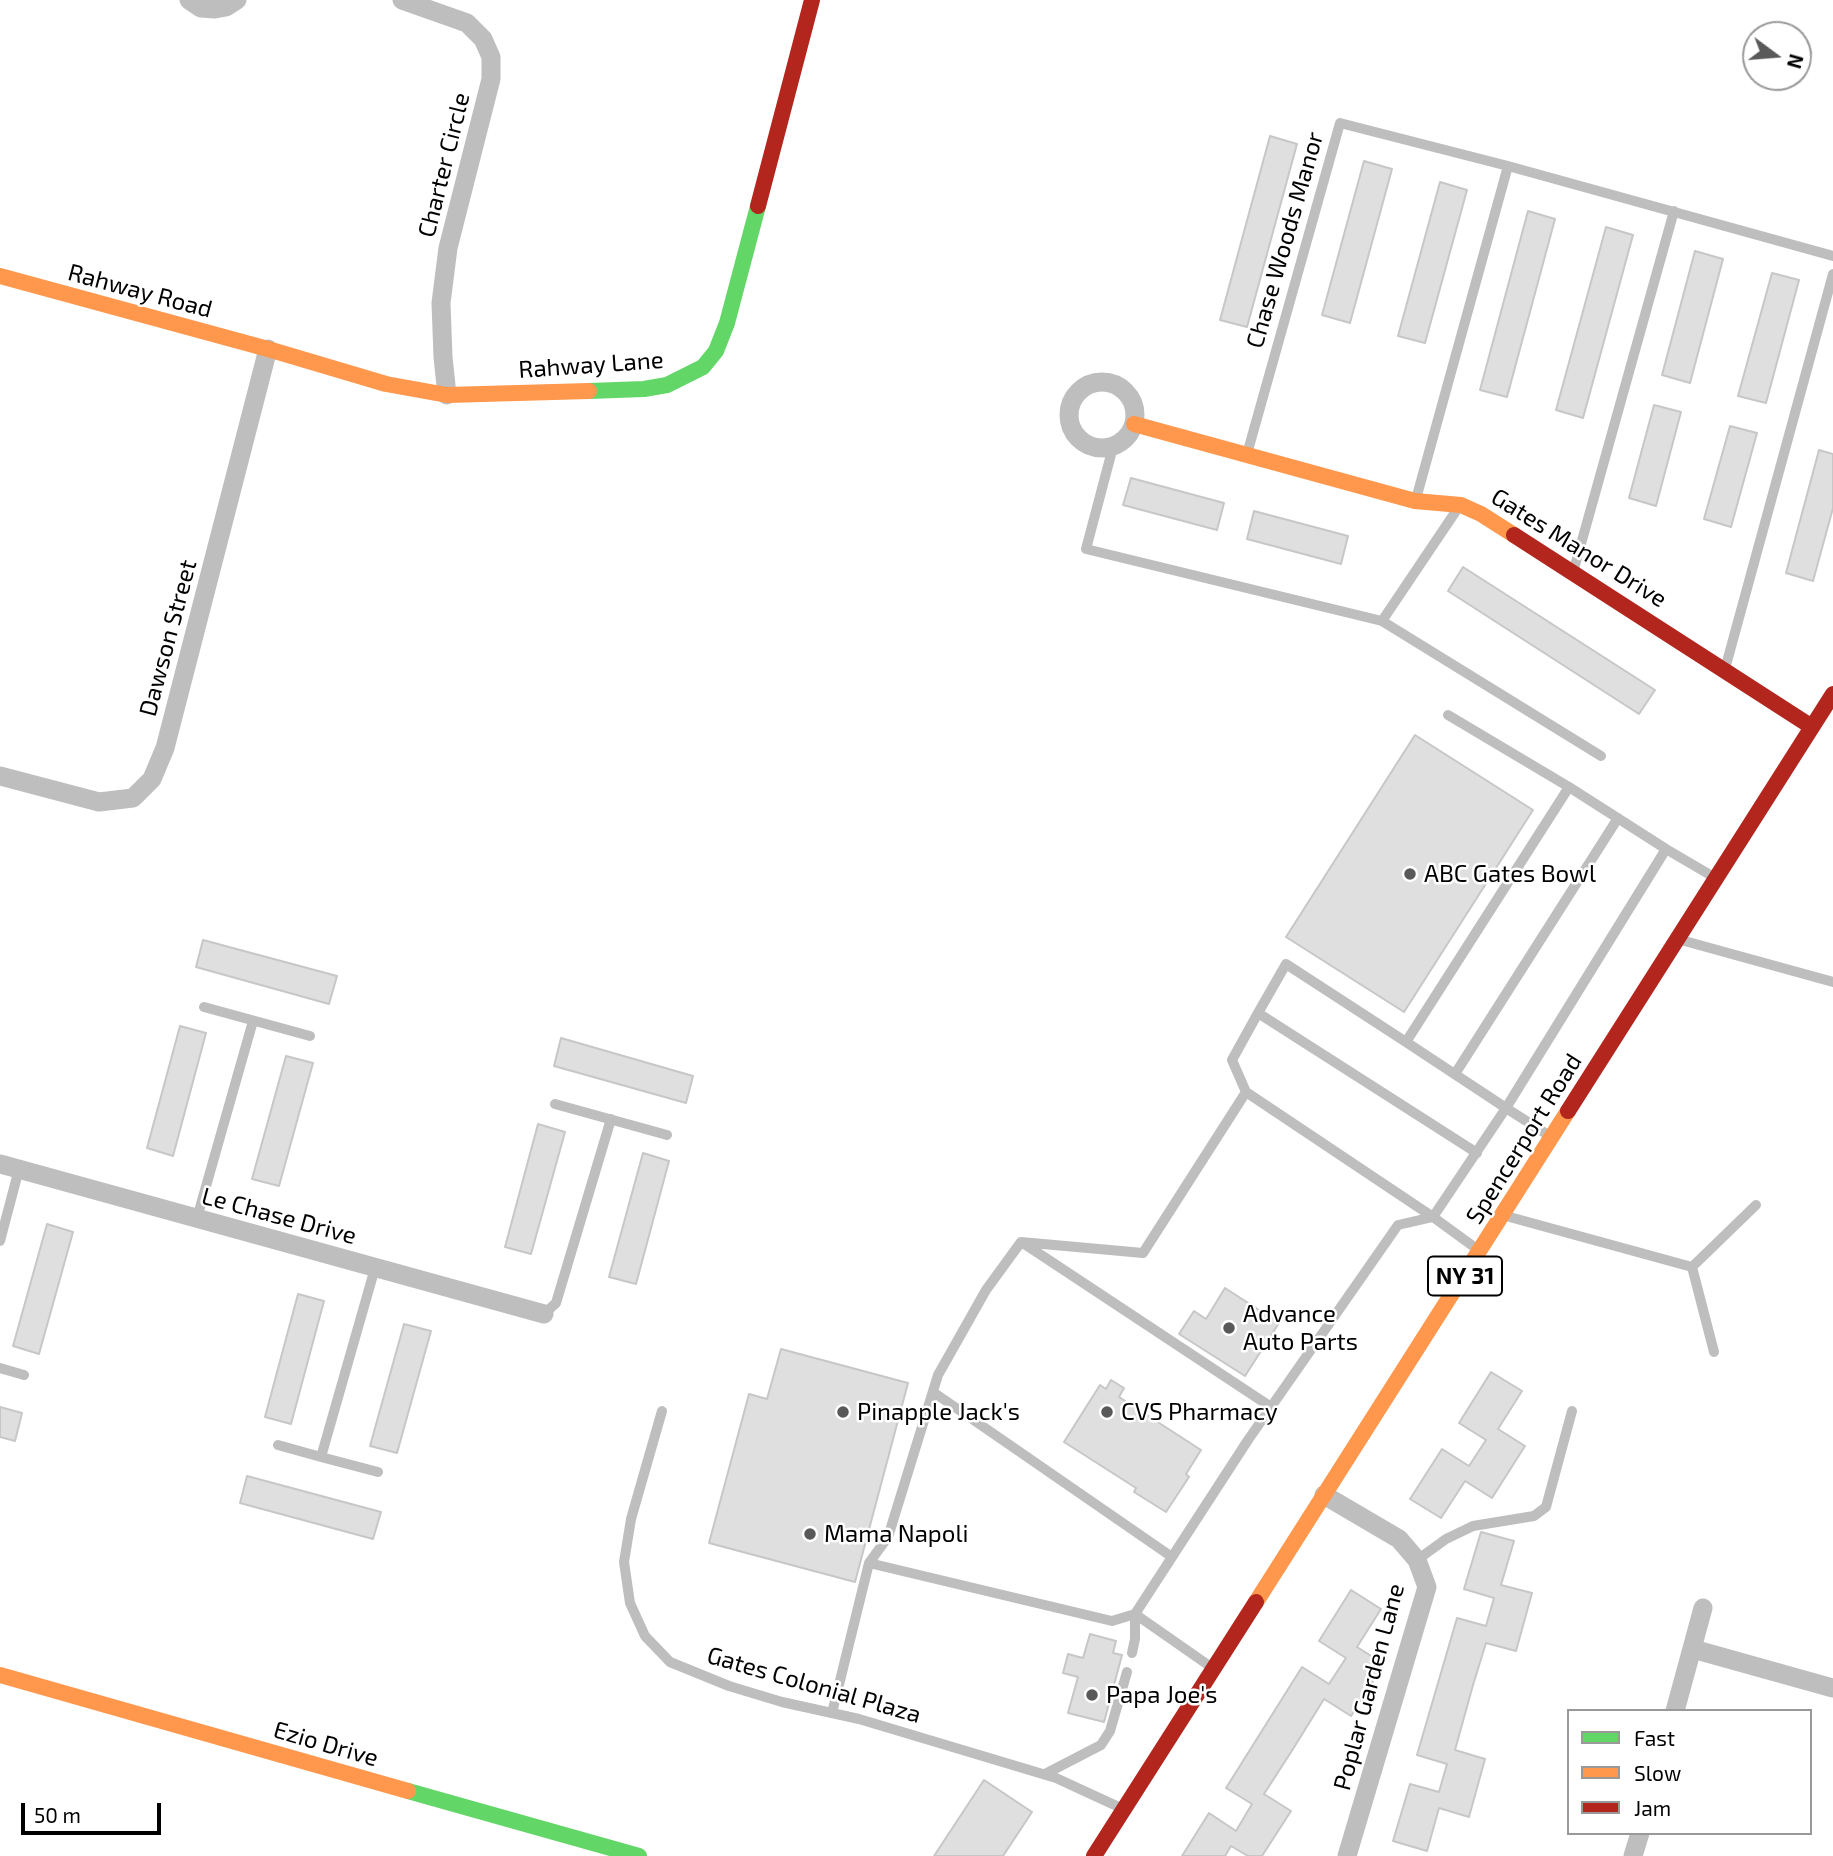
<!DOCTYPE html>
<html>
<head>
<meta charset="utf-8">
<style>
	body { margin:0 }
	#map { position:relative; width:1833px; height:1856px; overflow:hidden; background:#fff; font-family:"Exo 2",sans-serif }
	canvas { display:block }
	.legend { position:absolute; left:1567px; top:1709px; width:245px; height:126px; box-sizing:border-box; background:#fff; border:2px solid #999; margin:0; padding:9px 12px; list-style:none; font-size:21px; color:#000 }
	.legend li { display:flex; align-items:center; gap:14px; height:35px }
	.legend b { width:35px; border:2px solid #999 }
	.north { position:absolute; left:1742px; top:21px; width:70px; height:70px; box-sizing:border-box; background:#fff; border:2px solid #999; border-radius:50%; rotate:106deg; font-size:19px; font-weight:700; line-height:28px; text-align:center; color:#000 }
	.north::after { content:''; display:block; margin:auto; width:24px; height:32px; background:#595959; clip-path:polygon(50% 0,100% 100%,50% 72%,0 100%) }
	.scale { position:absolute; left:21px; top:1803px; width:140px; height:32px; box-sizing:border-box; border:4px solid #000; border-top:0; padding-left:9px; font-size:21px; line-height:24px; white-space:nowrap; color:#000; -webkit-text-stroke:5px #fff; paint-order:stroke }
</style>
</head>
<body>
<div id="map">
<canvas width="1833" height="1856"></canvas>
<ul class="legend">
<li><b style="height:9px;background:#63d668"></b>Fast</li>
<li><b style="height:9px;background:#ff974d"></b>Slow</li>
<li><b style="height:9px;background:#b3261e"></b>Jam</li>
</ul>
<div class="north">N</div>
<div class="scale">50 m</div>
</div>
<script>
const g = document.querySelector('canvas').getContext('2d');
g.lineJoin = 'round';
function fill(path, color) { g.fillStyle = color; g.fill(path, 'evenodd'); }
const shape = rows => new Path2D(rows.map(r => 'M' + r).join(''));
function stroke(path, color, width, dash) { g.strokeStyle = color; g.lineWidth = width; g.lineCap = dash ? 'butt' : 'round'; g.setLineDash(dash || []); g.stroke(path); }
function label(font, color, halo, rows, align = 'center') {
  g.font = font + ' "Exo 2",sans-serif'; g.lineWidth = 5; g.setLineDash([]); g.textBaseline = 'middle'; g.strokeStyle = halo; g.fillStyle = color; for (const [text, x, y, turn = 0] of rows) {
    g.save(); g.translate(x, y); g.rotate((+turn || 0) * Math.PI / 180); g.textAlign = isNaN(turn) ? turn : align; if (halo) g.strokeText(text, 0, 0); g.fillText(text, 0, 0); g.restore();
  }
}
const building = shape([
	[1270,136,1297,144,1247,327,1220,320,1270,136],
	[1364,161,1392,169,1350,323,1322,315,1364,161],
	[1440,182,1467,190,1425,343,1398,336,1440,182],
	[1528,211,1555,219,1507,397,1480,390,1528,211],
	[1606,227,1633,235,1583,418,1556,410,1606,227],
	[1695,251,1723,259,1690,383,1662,375,1695,251],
	[1772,273,1799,280,1766,403,1738,396,1772,273],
	[1654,405,1681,412,1656,506,1629,498,1654,405],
	[1730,426,1757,433,1731,527,1704,519,1730,426],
	[1819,450,1833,454,1833,508,1813,581,1786,573,1819,450],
	[1131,478,1224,503,1217,530,1123,505,1131,478],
	[1254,511,1348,536,1341,564,1247,539,1254,511],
	[1463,567,1655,690,1639,714,1448,591,1463,567],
	[1415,735,1533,810,1404,1012,1286,937,1415,735],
	[203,940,337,976,329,1004,196,967,203,940],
	[180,1026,206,1033,173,1156,147,1148,180,1026],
	[561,1038,693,1076,686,1103,554,1066,561,1038],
	[286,1056,313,1063,279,1186,252,1179,286,1056],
	[538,1124,565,1132,531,1254,505,1247,538,1124],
	[643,1153,669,1161,636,1284,609,1277,643,1153],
	[47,1224,73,1232,39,1354,13,1346,47,1224],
	[1225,1288,1279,1323,1245,1376,1179,1334,1194,1311,1206,1319,1225,1288],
	[298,1294,324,1301,291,1424,265,1417,298,1294],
	[404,1324,431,1331,397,1453,370,1446,404,1324],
	[781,1349,908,1383,855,1582,709,1543,749,1394,767,1399,781,1349],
	[1491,1372,1522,1391,1498,1429,1525,1446,1492,1498,1465,1481,1441,1518,1410,1499,1442,1449,1469,1466,1486,1440,1459,1423,1491,1372],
	[1111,1380,1124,1388,1119,1397,1201,1450,1186,1474,1189,1477,1166,1512,1134,1492,1136,1488,1064,1442,1100,1385,1106,1389,1111,1380],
	[0,1407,22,1413,15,1441,0,1437,0,1407],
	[247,1476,381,1512,373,1539,240,1503,247,1476],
	[1481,1532,1514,1541,1501,1585,1532,1593,1516,1651,1486,1643,1473,1685,1455,1750,1485,1759,1469,1817,1439,1808,1427,1851,1393,1841,1410,1784,1439,1792,1447,1764,1417,1755,1457,1618,1486,1626,1494,1598,1464,1589,1481,1532],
	[1351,1590,1381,1609,1357,1647,1384,1664,1351,1716,1324,1699,1293,1749,1264,1794,1291,1811,1262,1856,1248,1856,1231,1846,1225,1856,1182,1856,1209,1813,1236,1831,1252,1804,1226,1788,1302,1667,1329,1684,1346,1658,1319,1641,1351,1590],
	[1090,1634,1116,1641,1113,1653,1122,1655,1104,1722,1068,1713,1078,1677,1063,1673,1068,1654,1083,1658,1090,1634],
	[984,1780,1032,1812,1003,1856,934,1856,984,1780]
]);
const lane = shape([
	[1113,447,1086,549,1382,621],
	[1247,454,1340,123,1508,166,1833,256],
	[1416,499,1508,166],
	[1458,508,1382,621,1601,756],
	[1574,569,1674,211],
	[1725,669,1833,274],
	[1448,715,1569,787],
	[1681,940,1833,982],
	[204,1007,310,1036],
	[1406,1042,1286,964,1258,1013,1477,1153],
	[1455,1074,1618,818],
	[1246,1092,1232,1060,1258,1013],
	[555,1104,667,1135],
	[1548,1135,1506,1108,1666,849,1712,876],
	[1506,1216,1692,1267,1756,1205],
	[197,1218,253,1021],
	[0,1241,19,1169],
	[1023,1243,1271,1407],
	[1477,1249,1433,1217,1506,1108,1406,1042,1569,787,1666,849],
	[1692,1267,1714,1352],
	[544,1314,556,1303,611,1119],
	[0,1368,24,1375],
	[933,1392,1172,1557],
	[662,1411,631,1519,624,1562,630,1603,645,1636,670,1662,729,1686,782,1702,859,1719,1056,1778,1121,1808],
	[278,1445,321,1457,375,1268],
	[321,1457,378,1472],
	[1417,1560,1446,1539,1473,1526,1534,1516,1546,1507,1572,1411],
	[869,1563,888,1537,938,1375,986,1290,1021,1242,1143,1253,1246,1092,1433,1217],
	[1211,1667,1135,1614,1248,1440,1398,1225,1433,1217],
	[832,1713,869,1563,1112,1621,1135,1614,1135,1639,1132,1653],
	[1045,1774,1101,1745,1110,1731,1127,1672]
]);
const street = shape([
	[189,0,201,8,215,9,226,7,237,0],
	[402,0,467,23,483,39,491,57,491,79,448,248,441,303,443,357,447,395],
	'1069 415a33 33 0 1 1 66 0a33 33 0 1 1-66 0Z',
	[0,776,99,802,133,798,152,779,165,748,268,349],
	[0,1164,544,1314],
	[1324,1495,1399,1539,1417,1560,1427,1587,1347,1856],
	[1693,1649,1833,1688],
	[1675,1711,1703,1608],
	[1633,1856,1640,1833]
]);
const fast = shape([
	[589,391,644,389,667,385,703,367,716,351,727,323,758,206],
	[408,1791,639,1856]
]);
const slow = shape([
	[0,276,268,349,386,384,447,395,589,391],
	[1134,424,1415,501,1461,505,1481,514,1514,535],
	[1256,1602,1568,1111],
	[0,1675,408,1791]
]);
const jam = shape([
	[758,206,812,0],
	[1514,535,1812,727],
	[1568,1111,1833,694],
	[1094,1856,1256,1602]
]);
const markers = [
	[1410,874,7,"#595959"],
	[1229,1328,7,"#595959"],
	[843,1412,7,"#595959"],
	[1107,1412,7,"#595959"],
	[810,1534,7,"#595959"],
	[1092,1695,7,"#595959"]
];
const shields = [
	[1465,1276,74]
];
const shieldNames = [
	["NY 31",1465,1276]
];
const streetNames = [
	["Charter Circle",444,165,-76],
	["Chase Woods Manor",1285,240,-74],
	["Rahway Road",140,291,15],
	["Rahway Lane",591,365,-4],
	["Gates Manor Drive",1579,548,32],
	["Dawson Street",168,638,-75],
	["Spencerport Road",1524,1139,-58],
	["Le Chase Drive",279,1216,15],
	["Gates Colonial Plaza",814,1685,16],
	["Poplar Garden Lane",1369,1687,-75],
	["Ezio Drive",326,1744,16]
];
const poiNames = [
	["ABC Gates Bowl",1424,874],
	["Advance",1243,1314],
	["Auto Parts",1243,1342],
	["Pinapple Jack's",857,1412],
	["CVS Pharmacy",1121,1412],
	["Mama Napoli",824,1534],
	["Papa Joe's",1106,1695]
];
fill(building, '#dfdfdf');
stroke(building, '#c7c7c7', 2);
stroke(lane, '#bebebe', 10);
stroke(street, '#bebebe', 19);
stroke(fast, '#63d668', 16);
stroke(slow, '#ff974d', 16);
stroke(jam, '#b3261e', 16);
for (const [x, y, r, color] of markers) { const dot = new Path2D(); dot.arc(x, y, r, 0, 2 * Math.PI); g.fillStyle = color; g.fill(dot); stroke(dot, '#fff', 2.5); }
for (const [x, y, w] of shields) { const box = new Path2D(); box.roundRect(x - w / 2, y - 19.5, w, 39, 5); g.fillStyle = '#fff'; g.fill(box); stroke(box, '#000', 2); }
label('bold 23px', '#000', null, shieldNames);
label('24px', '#000', '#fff', streetNames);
label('24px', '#000', '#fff', poiNames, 'left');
</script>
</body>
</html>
